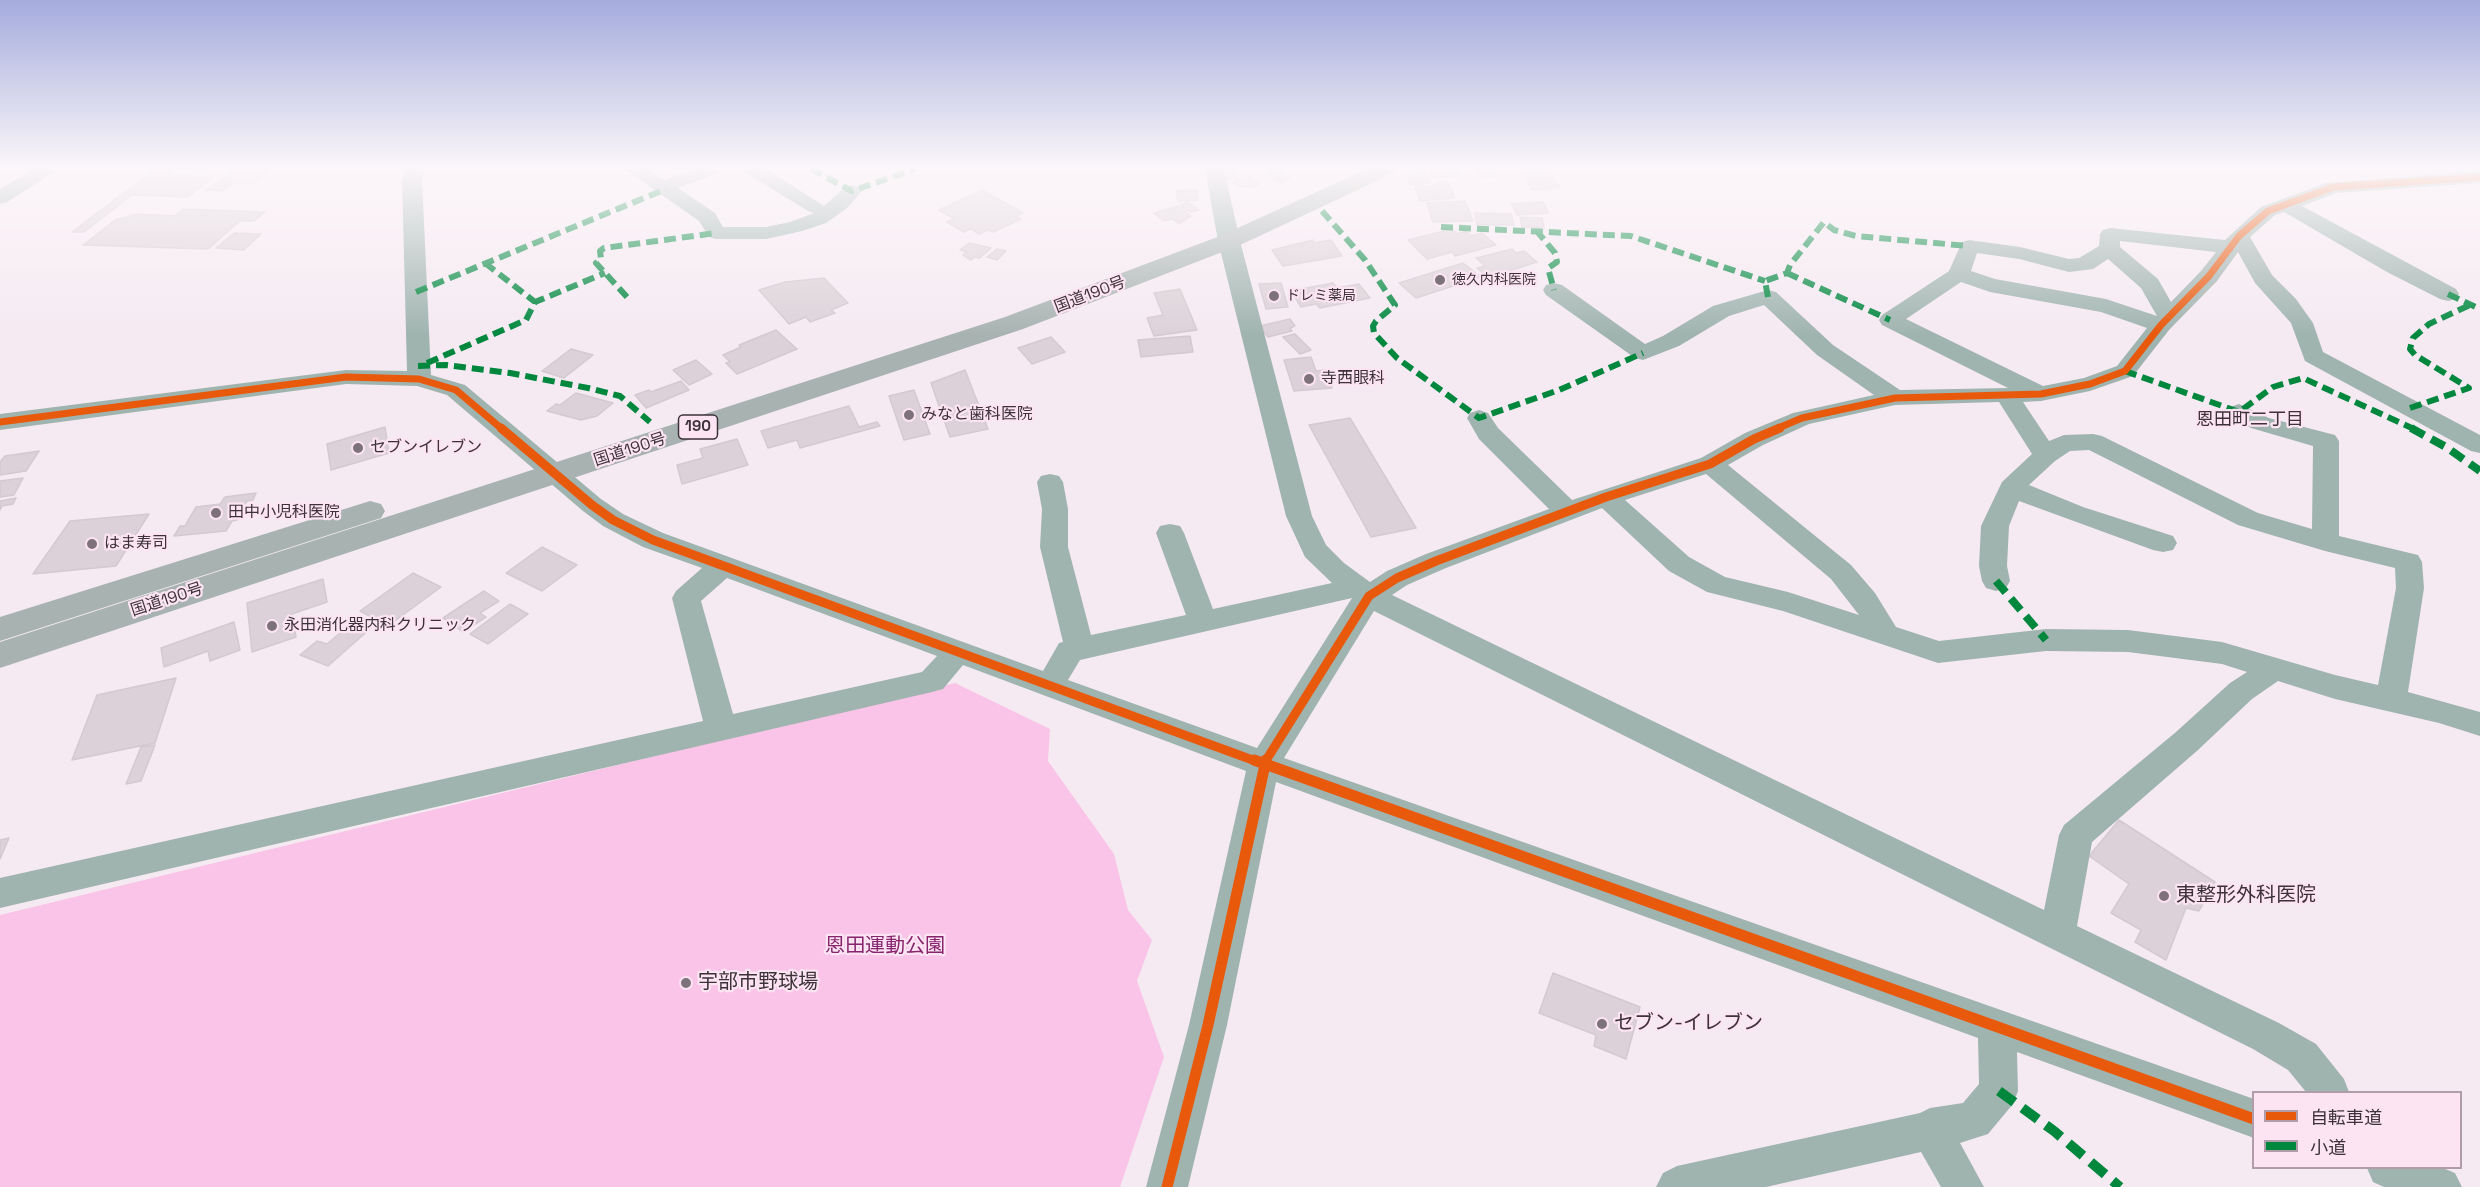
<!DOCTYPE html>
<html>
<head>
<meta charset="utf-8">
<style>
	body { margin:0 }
	#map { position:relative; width:2480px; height:1187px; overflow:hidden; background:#f6eaf2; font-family:"Space Grotesk","Noto Sans JP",sans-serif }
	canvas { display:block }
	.legend { position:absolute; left:2252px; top:1091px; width:210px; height:78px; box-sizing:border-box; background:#fce4f3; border:2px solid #b09da9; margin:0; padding:8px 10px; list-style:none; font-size:18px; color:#3d3239 }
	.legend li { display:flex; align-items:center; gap:12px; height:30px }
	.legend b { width:30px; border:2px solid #b09da9 }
</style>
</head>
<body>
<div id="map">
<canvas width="2480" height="1187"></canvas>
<ul class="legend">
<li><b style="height:8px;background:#e8590c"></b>自転車道</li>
<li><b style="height:8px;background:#00873e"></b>小道</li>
</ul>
</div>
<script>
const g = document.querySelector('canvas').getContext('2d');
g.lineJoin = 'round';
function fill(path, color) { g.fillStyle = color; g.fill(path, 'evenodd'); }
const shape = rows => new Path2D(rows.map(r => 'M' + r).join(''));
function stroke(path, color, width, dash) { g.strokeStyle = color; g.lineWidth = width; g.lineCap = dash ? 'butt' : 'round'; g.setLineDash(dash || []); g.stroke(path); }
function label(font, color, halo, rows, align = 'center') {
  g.font = font + ' "Space Grotesk","Noto Sans JP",sans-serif'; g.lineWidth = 4.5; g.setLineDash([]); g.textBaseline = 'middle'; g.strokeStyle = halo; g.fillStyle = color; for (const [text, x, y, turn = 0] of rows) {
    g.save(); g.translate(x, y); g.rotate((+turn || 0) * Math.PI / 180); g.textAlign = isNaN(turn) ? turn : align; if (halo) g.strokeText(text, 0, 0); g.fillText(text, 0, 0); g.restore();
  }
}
const green = shape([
	[955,683,1050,729,1048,761,1114,854,1128,910,1152,940,1137,981,1164,1057,1120,1187,0,1187,0,915]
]);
const building = shape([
	[155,169,174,169,166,175,213,177,188,197,132,195,84,232,72,232,155,169],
	[235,169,272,169,253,183,235,182,223,191,206,190,235,169],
	[1224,169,1236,169,1238,179,1226,179,1224,169],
	[1424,169,1431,183,1410,185,1407,178,1424,169],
	[1429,169,1455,169,1459,176,1434,178,1429,169],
	[1474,169,1493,169,1497,176,1479,177,1474,169],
	[1520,169,1550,171,1560,188,1532,190,1520,169],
	[1274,170,1291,178,1282,183,1265,175,1274,170],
	[1249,176,1261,183,1253,187,1239,186,1233,183,1249,176],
	[1447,181,1455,198,1420,201,1415,187,1437,186,1435,182,1447,181],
	[982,190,1023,213,1015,216,1021,219,993,232,988,230,979,234,971,229,964,232,947,222,954,219,939,210,982,190],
	[1197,190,1198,200,1178,201,1176,191,1197,190],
	[1465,201,1473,221,1433,222,1427,203,1465,201],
	[1188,202,1199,210,1190,212,1180,205,1188,202],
	[1543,202,1549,213,1517,215,1511,204,1543,202],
	[1178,206,1191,216,1179,224,1172,219,1164,221,1154,213,1178,206],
	[183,209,265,212,254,221,240,221,208,249,83,245,115,220,137,214,175,216,183,209],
	[1475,213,1511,214,1514,225,1477,225,1475,213],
	[1520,217,1542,218,1544,228,1522,227,1520,217],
	[1452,229,1457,234,1466,231,1471,236,1482,233,1496,245,1455,256,1452,252,1427,259,1408,240,1452,229],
	[234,233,261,234,244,250,216,248,234,233],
	[1313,240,1314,243,1331,240,1342,256,1283,266,1272,250,1313,240],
	[969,243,991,248,980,258,975,257,971,260,963,255,967,252,960,250,969,243],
	[997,249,1006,251,997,260,987,257,997,249],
	[1512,249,1516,253,1524,251,1537,262,1488,278,1477,268,1485,266,1476,258,1512,249],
	[1463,263,1481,277,1416,298,1399,283,1463,263],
	[824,278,848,303,831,310,835,313,810,322,806,317,789,324,759,290,785,282,824,278],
	[1281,283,1288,307,1266,309,1259,284,1281,283],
	[1333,283,1337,288,1359,284,1370,298,1320,308,1316,304,1301,307,1291,291,1333,283],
	[1180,289,1197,330,1154,336,1147,318,1163,315,1154,293,1180,289],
	[1290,319,1295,326,1290,328,1292,331,1268,337,1260,326,1290,319],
	[776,330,797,349,737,374,726,363,730,362,723,355,741,347,739,345,776,330],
	[1295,334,1311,350,1300,354,1283,337,1295,334],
	[1190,336,1193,352,1141,357,1138,340,1190,336],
	[1051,337,1065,352,1032,364,1018,348,1051,337],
	[571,349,593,355,564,378,542,371,571,349],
	[1311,357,1316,371,1325,370,1332,388,1294,391,1284,360,1311,357],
	[696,360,712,374,689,385,673,370,696,360],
	[965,370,988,429,950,437,931,383,965,370],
	[681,381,689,390,646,408,635,395,649,390,651,392,681,381],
	[914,390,930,434,904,440,889,396,914,390],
	[576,393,613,403,597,416,581,420,547,411,556,404,560,405,576,393],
	[849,406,859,427,877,422,880,426,800,448,797,440,768,448,761,431,849,406],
	[1350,418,1416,528,1371,537,1309,425,1350,418],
	[385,427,389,453,331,470,327,444,385,427],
	[737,439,748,465,682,484,677,465,703,458,700,449,737,439],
	[39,451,26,471,0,475,0,462,5,456,39,451],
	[23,478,14,495,0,497,0,481,23,478],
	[256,493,253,500,247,501,237,520,232,521,226,531,174,536,180,526,185,526,196,507,220,504,225,497,256,493],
	[16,498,13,504,2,506,0,510,0,501,16,498],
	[149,514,116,566,33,574,70,521,149,514],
	[542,547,577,565,542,591,506,573,542,547],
	[413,573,441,587,388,626,360,611,413,573],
	[323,579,327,602,292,614,296,637,252,652,247,603,323,579],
	[484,591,499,601,480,613,486,617,463,632,443,618,484,591],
	[510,604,528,614,488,644,470,634,510,604],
	[234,622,240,650,210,661,208,651,164,667,161,648,234,622],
	[353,622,371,628,328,666,300,655,317,641,327,644,353,622],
	[176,678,155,743,72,760,97,695,176,678],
	[155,745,141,781,126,784,141,747,155,745],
	[2119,820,2215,882,2199,911,2186,908,2166,960,2135,942,2141,930,2111,913,2129,884,2089,856,2119,820],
	[9,838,0,859,0,840,9,838],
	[1553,973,1640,1007,1626,1059,1594,1046,1596,1035,1539,1013,1553,973]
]);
const minor = shape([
	[33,169,56,169,53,173,7,202,0,204,0,189,33,169],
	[406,169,425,169,422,179,431,375,465,385,601,499,623,514,663,533,1043,671,1059,643,1063,642,1040,547,1042,509,1037,482,1041,476,1050,474,1059,476,1063,482,1068,509,1068,547,1091,635,1186,615,1156,533,1160,526,1170,524,1180,526,1184,533,1213,609,1332,583,1305,557,1286,516,1218,241,1205,169,1224,169,1240,241,1312,516,1326,545,1344,563,1370,582,1387,571,1426,554,1549,509,1479,439,1467,418,1470,413,1479,410,1488,413,1498,428,1572,500,1701,458,1745,433,1793,413,1874,395,1817,355,1764,305,1729,316,1679,346,1643,360,1635,358,1546,295,1543,290,1546,285,1554,283,1562,285,1645,344,1663,336,1713,306,1768,290,1776,292,1833,345,1900,390,2008,388,1882,325,1879,320,1882,315,1949,271,1962,242,1969,240,2020,247,2069,259,2079,258,2099,246,2100,234,2103,230,2110,228,2225,240,2261,207,2326,183,2480,171,2480,183,2336,193,2302,206,2456,289,2459,294,2456,299,2448,301,2440,299,2387,272,2284,212,2275,215,2250,237,2272,275,2296,299,2313,323,2323,352,2480,435,2480,453,2471,451,2305,361,2291,323,2255,283,2238,252,2217,281,2169,330,2133,376,2090,391,2041,401,2023,402,2049,441,2064,435,2093,434,2102,436,2258,513,2312,529,2313,446,2251,428,2230,417,2227,412,2230,407,2239,404,2269,418,2335,435,2339,441,2339,536,2418,555,2422,562,2424,588,2408,692,2480,712,2480,736,2439,723,2335,699,2278,681,2252,699,2198,750,2092,842,2077,926,2279,1023,2316,1044,2344,1079,2349,1092,2306,1092,2288,1070,2253,1049,1374,611,1284,758,2254,1099,2254,1138,2017,1052,2018,1091,2013,1104,1988,1134,1960,1143,1984,1187,1941,1187,1921,1152,1766,1187,1656,1187,1663,1173,1677,1166,1920,1113,1930,1108,1963,1103,1979,1084,1978,1038,1276,782,1227,1025,1188,1187,1146,1187,1189,1025,1246,771,963,665,943,689,932,692,0,908,0,878,703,721,672,598,676,591,702,568,643,547,603,526,583,511,447,395,417,386,346,384,0,430,0,414,346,370,407,371,402,179,406,169],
	[2120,241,2216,252,2201,271,2171,302,2158,279,2120,247,2120,241],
	[1977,253,2019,259,2069,272,2093,269,2108,259,2141,288,2157,316,2106,299,1995,279,1971,271,1977,253],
	[1961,282,1990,292,2101,312,2147,328,2117,366,2084,378,2043,386,1906,319,1961,282],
	[1999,402,2032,454,2002,482,1981,526,1979,566,1982,581,1986,588,1996,591,2006,588,2010,581,2007,566,2009,526,2019,501,2153,550,2163,552,2173,550,2177,543,2173,536,2083,507,2029,485,2055,461,2070,451,2089,450,2238,525,2325,551,2395,568,2396,588,2378,685,2335,675,2222,642,2128,630,2046,629,1939,641,1896,627,1875,593,1851,565,1728,465,1763,445,1809,424,1895,405,1999,402],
	[1706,474,1831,579,1859,615,1788,592,1725,577,1689,557,1625,500,1706,474],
	[1602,508,1669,571,1707,592,1783,611,1938,663,2046,651,2128,652,2222,664,2247,672,2230,683,2176,732,2064,825,2059,835,2044,910,1392,595,1407,585,1446,568,1602,508],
	[727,578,937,656,922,672,733,714,701,601,727,578],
	[1352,598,1257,748,1068,680,1080,660,1352,598],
	[625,169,648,169,665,180,694,169,720,169,718,173,678,188,715,213,723,227,766,227,790,222,814,213,808,211,746,173,744,169,766,169,824,206,845,187,852,185,859,187,862,191,847,208,826,223,802,231,766,239,716,239,709,237,699,221,625,169],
	[2367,1168,2443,1168,2455,1173,2462,1187,2384,1187,2373,1182,2367,1168]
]);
const highway = shape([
	[1367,169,1395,169,1392,174,1238,246,1023,329,0,668,0,642,1005,317,1220,236,1367,169],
	[370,501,381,504,385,511,381,518,0,641,0,617,370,501]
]);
const quietFar2 = shape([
	[811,169,852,191,915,169],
	[1322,211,1365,260,1395,305,1376,321,1373,326,1374,333,1397,358,1479,418,1559,390,1643,353],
	[1441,227,1631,236,1765,281],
	[1536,230,1555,253,1557,262,1548,268,1554,290],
	[485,263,535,302],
	[1787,273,1890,320],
	[416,292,666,189],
	[2448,294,2480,309],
	[627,297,596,263,601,259,600,251,604,248,716,233],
	[1768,297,1765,281,1787,273,1790,265,1824,222,1834,230,1856,236,1969,246],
	[427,363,526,320,535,302,605,273],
	[418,366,446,365,510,373,588,388,620,396,650,422],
	[2125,371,2239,412,2273,387,2303,378,2414,429],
	[2410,408,2469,388,2415,355,2410,349,2413,338,2429,324,2472,304]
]);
const quietFar1 = shape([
	[2411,428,2446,447,2480,471],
	[1996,581,2046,640]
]);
const quiet = shape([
	[1999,1091,2054,1131,2120,1187]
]);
const cyclewayFar2 = shape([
	[0,422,346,377,419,379,456,390,502,429],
	[1776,429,1802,418,1895,398,2041,394,2090,384,2125,371,2161,325,2209,276,2239,236,2268,211,2333,187,2480,177]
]);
const cyclewayFar1 = shape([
	[501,428,592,505,613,520,653,540,1258,762],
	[1265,762,1369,596,1397,578,1436,561,1606,497,1710,464,1754,439,1780,428]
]);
const cycleway = shape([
	[1254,760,2254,1119],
	[1167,1187,1208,1025,1266,760]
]);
const markers = [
	[1440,280,6,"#7e727a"],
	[1274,296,6,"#7e727a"],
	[1309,379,6,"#7e727a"],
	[909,415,6,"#7e727a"],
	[358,448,6,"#7e727a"],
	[216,513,6,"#7e727a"],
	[92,544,6,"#7e727a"],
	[272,626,6,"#7e727a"],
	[2164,896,6,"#7e727a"],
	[686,983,6,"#7e727a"],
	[1602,1024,6,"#7e727a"]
];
const farPoinames = [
	["徳久内科医院",1452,280],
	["ドレミ薬局",1286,296]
];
const shields = [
	[698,427,39]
];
const shieldNames = [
	["190",698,427]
];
const streetNames = [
	["国道190号",1090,295,-21],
	["国道190号",630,450,-18],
	["国道190号",167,600,-18]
];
const poiNames = [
	["寺西眼科",1321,379],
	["みなと歯科医院",921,415],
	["セブンイレブン",370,448],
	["田中小児科医院",228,513],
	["はま寿司",104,544],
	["永田消化器内科クリニック",284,626]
];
const neighbourhoodNames = [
	["恩田町二丁目",2250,420]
];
const nearPoinames = [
	["東整形外科医院",2176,896],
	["宇部市野球場",698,983],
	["セブン-イレブン",1614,1024]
];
const nearParknames = [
	["恩田運動公園",885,947]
];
fill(green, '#f9c4e8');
fill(building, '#dcd1d8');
stroke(building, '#d4c9d0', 1.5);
fill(minor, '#a0b4af');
fill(highway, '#a8b3b1');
stroke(quietFar2, '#00873e', 6, [12, 6]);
stroke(quietFar1, '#00873e', 8, [15, 8]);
stroke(quiet, '#00873e', 10, [19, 10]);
stroke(cyclewayFar2, '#e8590c', 7);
stroke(cyclewayFar1, '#e8590c', 9);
stroke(cycleway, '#e8590c', 11);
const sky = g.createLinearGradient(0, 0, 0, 335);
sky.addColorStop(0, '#a5acdd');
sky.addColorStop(0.5, '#fbf6f9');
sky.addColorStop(1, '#fbf6f900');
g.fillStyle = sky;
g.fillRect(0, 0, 2480, 335);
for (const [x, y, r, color] of markers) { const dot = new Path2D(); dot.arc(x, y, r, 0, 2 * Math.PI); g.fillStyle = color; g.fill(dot); stroke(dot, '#fce4f3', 2); }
label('14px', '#3d3239', '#fce4f3', farPoinames, 'left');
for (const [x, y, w] of shields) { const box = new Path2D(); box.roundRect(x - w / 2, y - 12, w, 24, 4.5); g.fillStyle = '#fce4f3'; g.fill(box); stroke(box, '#3d3239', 1.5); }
label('bold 15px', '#3d3239', null, shieldNames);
label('16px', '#3d3239', '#fce4f3', streetNames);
label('16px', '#3d3239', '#fce4f3', poiNames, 'left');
label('18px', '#3d3239', '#fce4f3', neighbourhoodNames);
label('20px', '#3d3239', '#fce4f3', nearPoinames, 'left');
label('20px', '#87246d', '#fce4f3', nearParknames);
</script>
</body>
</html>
